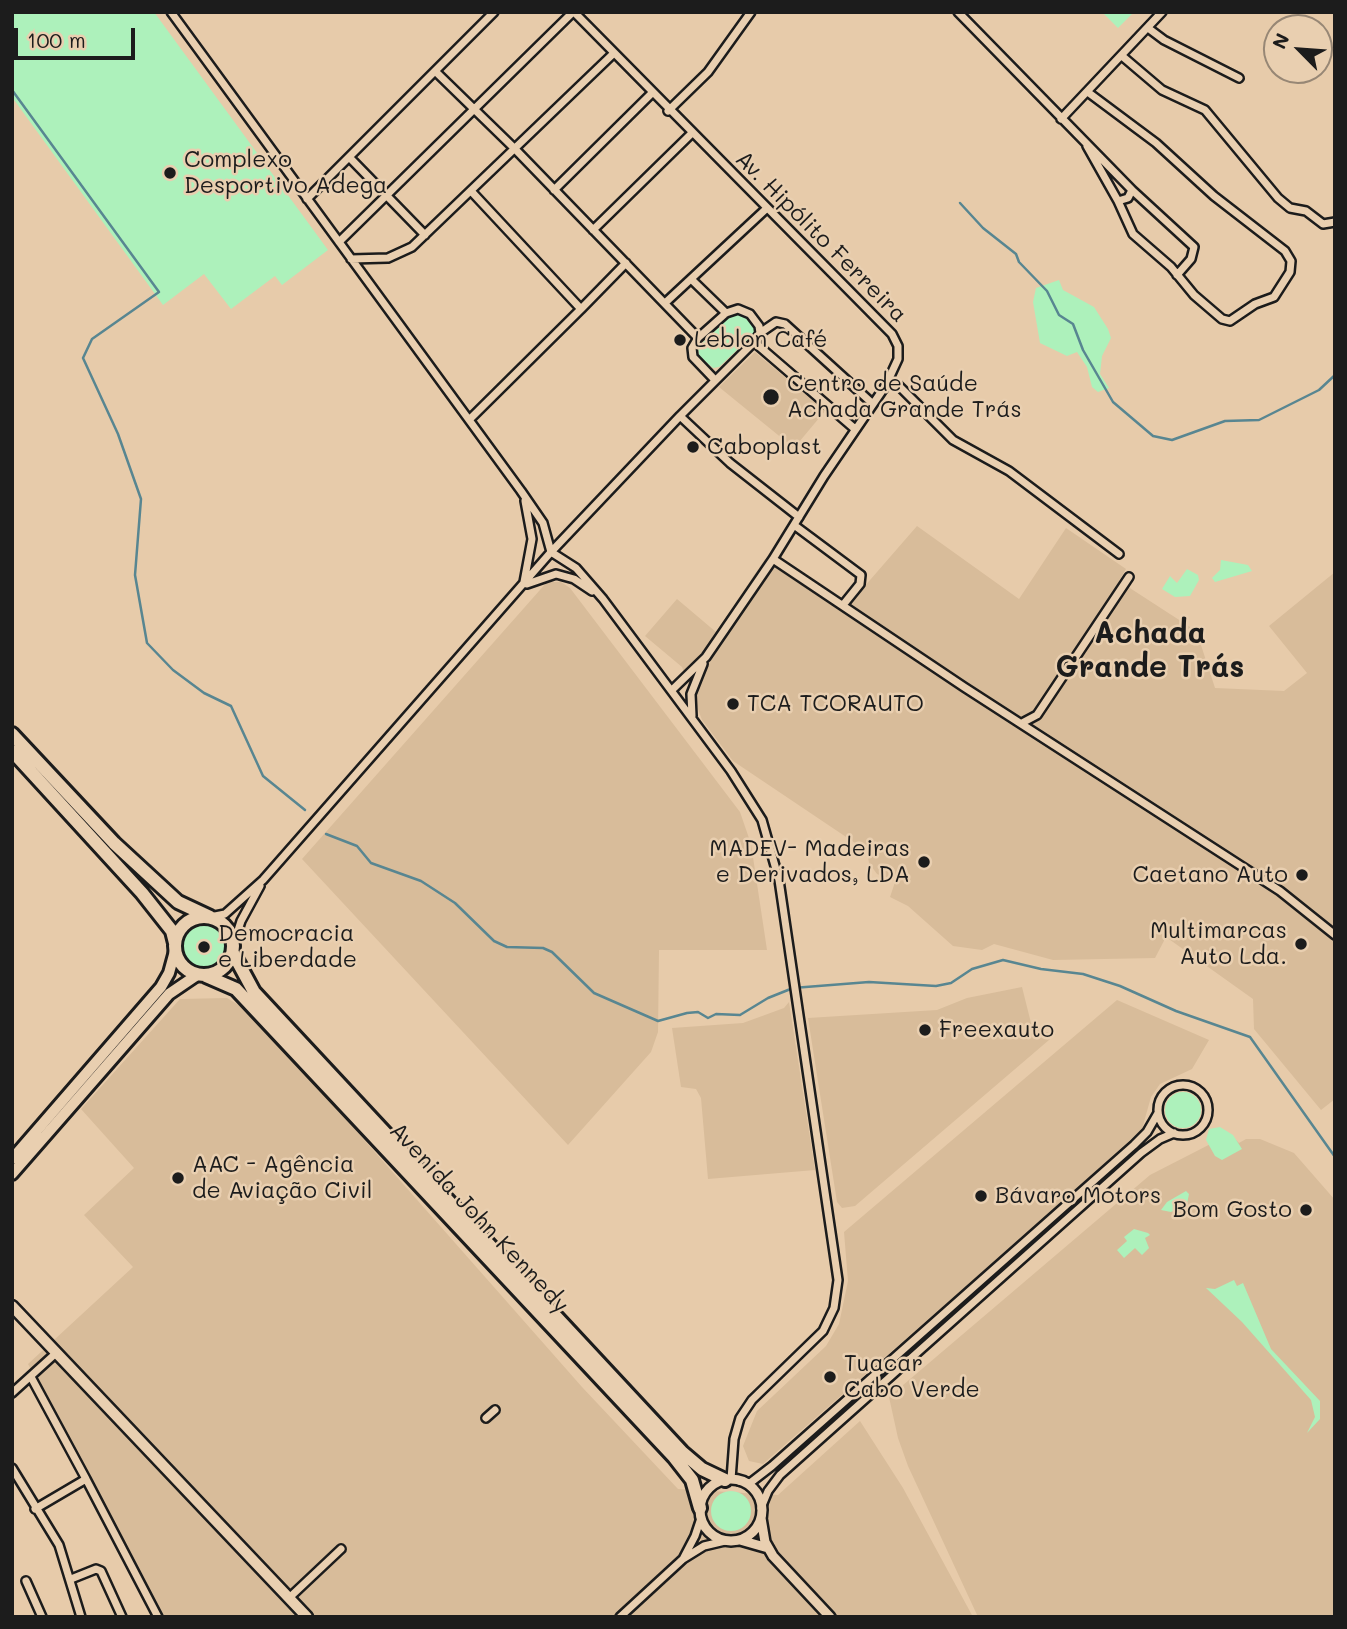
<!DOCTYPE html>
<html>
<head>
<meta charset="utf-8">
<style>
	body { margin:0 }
	#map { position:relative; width:1347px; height:1629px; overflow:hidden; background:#e7cbaa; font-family:Mali,sans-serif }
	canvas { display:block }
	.frame { position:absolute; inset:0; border:14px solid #1c1c1c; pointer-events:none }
	.north { position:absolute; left:1263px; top:14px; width:70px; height:70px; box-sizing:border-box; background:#e9cfb0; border:2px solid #978775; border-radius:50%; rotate:295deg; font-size:19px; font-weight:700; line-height:28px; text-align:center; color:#1c1c1c }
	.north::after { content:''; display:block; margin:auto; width:24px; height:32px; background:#1c1c1c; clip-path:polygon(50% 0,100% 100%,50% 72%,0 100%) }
	.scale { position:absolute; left:14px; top:28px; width:121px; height:32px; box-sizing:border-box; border:4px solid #1c1c1c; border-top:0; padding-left:9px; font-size:21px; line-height:24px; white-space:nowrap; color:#1c1c1c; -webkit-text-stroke:5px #e9cfb0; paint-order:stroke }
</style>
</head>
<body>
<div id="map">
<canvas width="1347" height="1629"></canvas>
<div class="frame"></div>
<div class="north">N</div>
<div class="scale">100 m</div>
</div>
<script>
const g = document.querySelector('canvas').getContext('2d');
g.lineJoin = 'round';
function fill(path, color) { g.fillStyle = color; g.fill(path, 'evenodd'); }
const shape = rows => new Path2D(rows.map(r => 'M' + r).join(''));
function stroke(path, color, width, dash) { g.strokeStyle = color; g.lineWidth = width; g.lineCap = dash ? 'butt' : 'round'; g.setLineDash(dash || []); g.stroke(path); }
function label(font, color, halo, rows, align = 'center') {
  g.font = font + ' Mali,sans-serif'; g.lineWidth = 5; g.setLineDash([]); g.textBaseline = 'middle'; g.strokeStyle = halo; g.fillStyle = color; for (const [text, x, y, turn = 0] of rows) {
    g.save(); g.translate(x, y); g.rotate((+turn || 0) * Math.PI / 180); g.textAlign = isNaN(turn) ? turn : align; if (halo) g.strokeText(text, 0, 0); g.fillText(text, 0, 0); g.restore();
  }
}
const built = shape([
	[755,352,825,411,794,448,719,387],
	[917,526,1019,599,1066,528,1126,569,1119,581,1190,627,1199,639,1215,688,1284,691,1307,673,1269,626,1335,572,1335,1099,1321,1110,1254,1029,1253,999,1166,937,1155,958,1053,960,994,944,982,950,953,946,908,906,890,897,895,882,877,874,869,863,867,851,733,761,702,720,682,667,645,636,677,599,716,632,765,559,841,607,866,576,857,595],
	[547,582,561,582,570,588,740,812,751,844,767,950,659,950,658,1032,651,1052,568,1145,302,859],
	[1022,987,1031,1023,1042,1031,1056,1034,855,1206,842,1208,837,1202,808,1018,937,1010,967,998],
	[227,998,242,1007,337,1109,582,1387,678,1489,778,1495,860,1421,903,1488,973,1617,163,1617,28,1364,133,1267,84,1215,134,1168,81,1109,180,999],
	[1117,1000,1209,1040,1192,1069,1160,1084,1151,1097,1142,1129,1045,1217,763,1464,749,1461,743,1446,757,1411,826,1346,839,1324,848,1281,844,1232],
	[789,1002,815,1170,708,1179,701,1098,696,1089,681,1087,672,1028,743,1023,784,1008],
	[1230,1134,1239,1143,1246,1139,1260,1139,1294,1153,1335,1200,1335,1617,978,1617,908,1466,898,1438,889,1397,1150,1175]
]);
const green = shape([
	[12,12,154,12,328,250,282,285,275,276,231,309,204,274,163,305,12,97],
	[1102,12,1134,12,1118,28],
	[1059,280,1063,290,1094,307,1108,329,1111,338,1102,356,1100,374,1109,388,1098,392,1092,387,1087,367,1077,352,1067,356,1040,343,1033,302,1036,288],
	[734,313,743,315,754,325,755,333,719,367,713,368,699,356,698,347],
	[1221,560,1248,565,1252,571,1215,582,1212,578,1220,570],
	[1187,569,1198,575,1199,580,1190,596,1175,597,1162,589,1170,576,1177,583],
	'180 947a24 24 0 1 1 48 0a24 24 0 1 1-48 0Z',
	'1165 1110a18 18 0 1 1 36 0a18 18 0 1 1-36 0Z',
	[1220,1127,1233,1135,1242,1149,1222,1160,1215,1156,1206,1140,1209,1129],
	[1186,1191,1189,1194,1187,1204,1171,1212,1161,1210,1167,1202],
	[1134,1229,1148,1233,1150,1235,1145,1238,1149,1248,1142,1255,1135,1248,1124,1258,1117,1250,1127,1241,1124,1237],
	[1234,1280,1237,1286,1243,1283,1271,1349,1320,1401,1320,1419,1307,1433,1315,1417,1311,1400,1242,1322,1206,1288,1215,1289],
	'711 1511a20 20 0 1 1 40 0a20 20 0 1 1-40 0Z'
]);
const stream = shape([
	[12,90,159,292,92,339,83,358,118,434,141,499,135,575,147,643,173,670,204,693,231,706,263,776,305,810],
	[960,203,983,228,1016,254,1019,262,1047,291,1059,315,1073,324,1083,350,1113,402,1153,436,1172,440,1225,421,1259,420,1319,390,1335,375],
	[326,834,357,846,371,863,421,881,455,903,494,941,507,947,543,948,552,952,594,993,658,1021,687,1013,698,1012,708,1018,716,1014,740,1015,768,998,793,988,869,982,936,986,951,983,972,969,1003,960,1041,969,1083,974,1120,986,1176,1011,1250,1037,1335,1157]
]);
const minor = shape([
	[171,12,521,491,543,523,551,552,576,568,603,599,731,771,762,820,779,880,838,1280,834,1308,823,1331,752,1400,740,1418,734,1439,731,1479],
	[574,12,892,334,898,346,898,359,886,385,824,476,773,559,706,657,672,690],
	[958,12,1132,190,1128,198,1118,201,1087,146],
	[1148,28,1164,40,1239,78],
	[1122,56,1162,90,1205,110,1278,198,1290,208,1306,211,1323,224,1335,222],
	[436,72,514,148,698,338],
	[1089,93,1156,143,1214,196,1285,251,1291,261,1290,272,1274,297,1255,304,1230,321,1222,319,1194,295,1171,267,1133,234,1118,201],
	[668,111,708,72,751,12],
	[1061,119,1162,12],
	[350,158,425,235],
	[554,190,651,94],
	[1132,190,1194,247,1191,259,1177,275],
	[471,191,581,309,626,263],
	[307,199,494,12],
	[593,230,691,134],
	[339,242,573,12],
	[351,259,388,258,412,247,614,53],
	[691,279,726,313],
	[665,303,766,209],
	[760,333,776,322,785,324,873,404],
	[715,380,693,357,692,348,698,338,726,313,738,309,750,314,759,326,760,333,754,342],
	[886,385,898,385,953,440,1009,471,1119,554],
	[470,419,581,309],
	[799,517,730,463,680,416,754,342,855,429],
	[794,525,861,575,860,584,843,605],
	[773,559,964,687,1280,891,1335,935],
	[524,582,532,539,525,501],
	[527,584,556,574,574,579,592,591],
	[692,716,691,694,703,664],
	[1022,723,1037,715,1129,577],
	[210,917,225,914,263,880,551,552,680,416],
	[234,943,241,921,260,886],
	'1158 1110a25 25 0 1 1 50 0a25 25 0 1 1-50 0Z',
	[31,1377,86,1479],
	[12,1393,55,1354],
	[486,1418,495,1410],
	[12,1468,59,1545,81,1617],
	[739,1481,750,1483,772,1466,1134,1145,1147,1132,1158,1113],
	[761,1508,768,1491,780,1475,1141,1153,1160,1139,1174,1133],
	[35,1509,86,1479,158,1617],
	[701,1518,695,1536,683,1559,704,1546,725,1541],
	[71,1579,96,1569,101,1571,122,1617],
	[26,1581,42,1617],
	[289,1598,341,1549],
	[620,1617,683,1559]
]);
const tertiary = shape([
	'700 1510a31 31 0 1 1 62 0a31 31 0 1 1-62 0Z',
	[761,1518,765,1542,773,1556,830,1617],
	[740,1540,768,1548]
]);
const secondary = shape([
	[12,1306,307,1617]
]);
const primary = shape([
	[12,1159,161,987,169,973,175,951],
	[12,1174,169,994,197,975]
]);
const trunk = shape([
	[12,734,114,843,178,902,210,917],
	[12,751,142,893,172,931,175,943],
	'175 946a29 29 0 1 1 58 0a29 29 0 1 1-58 0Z',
	[233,953,254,992,682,1452,702,1469,725,1480],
	[206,976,236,989,674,1457,692,1480,700,1508]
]);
const markers = [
	[170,173,7,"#1c1c1c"],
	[680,340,7,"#1c1c1c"],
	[771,397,9,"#1c1c1c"],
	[693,447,7,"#1c1c1c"],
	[733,704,7,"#1c1c1c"],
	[924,862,7,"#1c1c1c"],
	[1302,875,7,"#1c1c1c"],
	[1301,944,7,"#1c1c1c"],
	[204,947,7,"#1c1c1c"],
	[925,1030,7,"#1c1c1c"],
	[178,1178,7,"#1c1c1c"],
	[981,1196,7,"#1c1c1c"],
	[1306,1210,7,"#1c1c1c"],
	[830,1377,7,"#1c1c1c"]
];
const poiNames = [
	["Complexo",184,160],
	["Desportivo Adega",184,186],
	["Leblon Café",694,340],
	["Centro de Saúde",787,384],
	["Achada Grande Trás",787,410],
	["Caboplast",707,447],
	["TCA TCORAUTO",747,704],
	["MADEV- Madeiras",910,849,"right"],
	["e Derivados, LDA",910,875,"right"],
	["Caetano Auto",1288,875,"right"],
	["Multimarcas",1287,931,"right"],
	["Auto Lda.",1287,957,"right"],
	["Democracia",218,934],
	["e Liberdade",218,960],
	["Freexauto",939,1030],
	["AAC - Agência",192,1165],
	["de Aviação Civil",192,1191],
	["Bávaro Motors",995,1196],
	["Bom Gosto",1292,1210,"right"],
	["Tuacar",844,1364],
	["Cabo Verde",844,1390]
];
const streetNames = [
	["Av. Hipólito Ferreira",821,237,45],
	["Avenida John Kennedy",479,1218,47]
];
const districtNames = [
	["Achada",1150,634],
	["Grande Trás",1150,668]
];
fill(built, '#d8bc9a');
fill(green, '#adf1bb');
stroke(stream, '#588691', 2.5);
stroke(minor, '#1c1c1c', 12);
stroke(tertiary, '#1c1c1c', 14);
stroke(secondary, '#1c1c1c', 15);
stroke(primary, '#1c1c1c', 16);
stroke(trunk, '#1c1c1c', 18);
stroke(minor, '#e9cfb0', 7);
stroke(tertiary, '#e9cfb0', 9);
stroke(secondary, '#e9cfb0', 10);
stroke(primary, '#e9cfb0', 10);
stroke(trunk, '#e9cfb0', 12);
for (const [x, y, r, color] of markers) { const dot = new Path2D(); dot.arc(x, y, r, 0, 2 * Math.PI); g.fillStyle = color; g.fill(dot); stroke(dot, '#e9cfb0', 2.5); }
label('23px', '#1c1c1c', '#e9cfb0', poiNames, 'left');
label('23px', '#1c1c1c', '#e9cfb0', streetNames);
label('bold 30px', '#1c1c1c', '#e9cfb0', districtNames);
</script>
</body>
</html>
